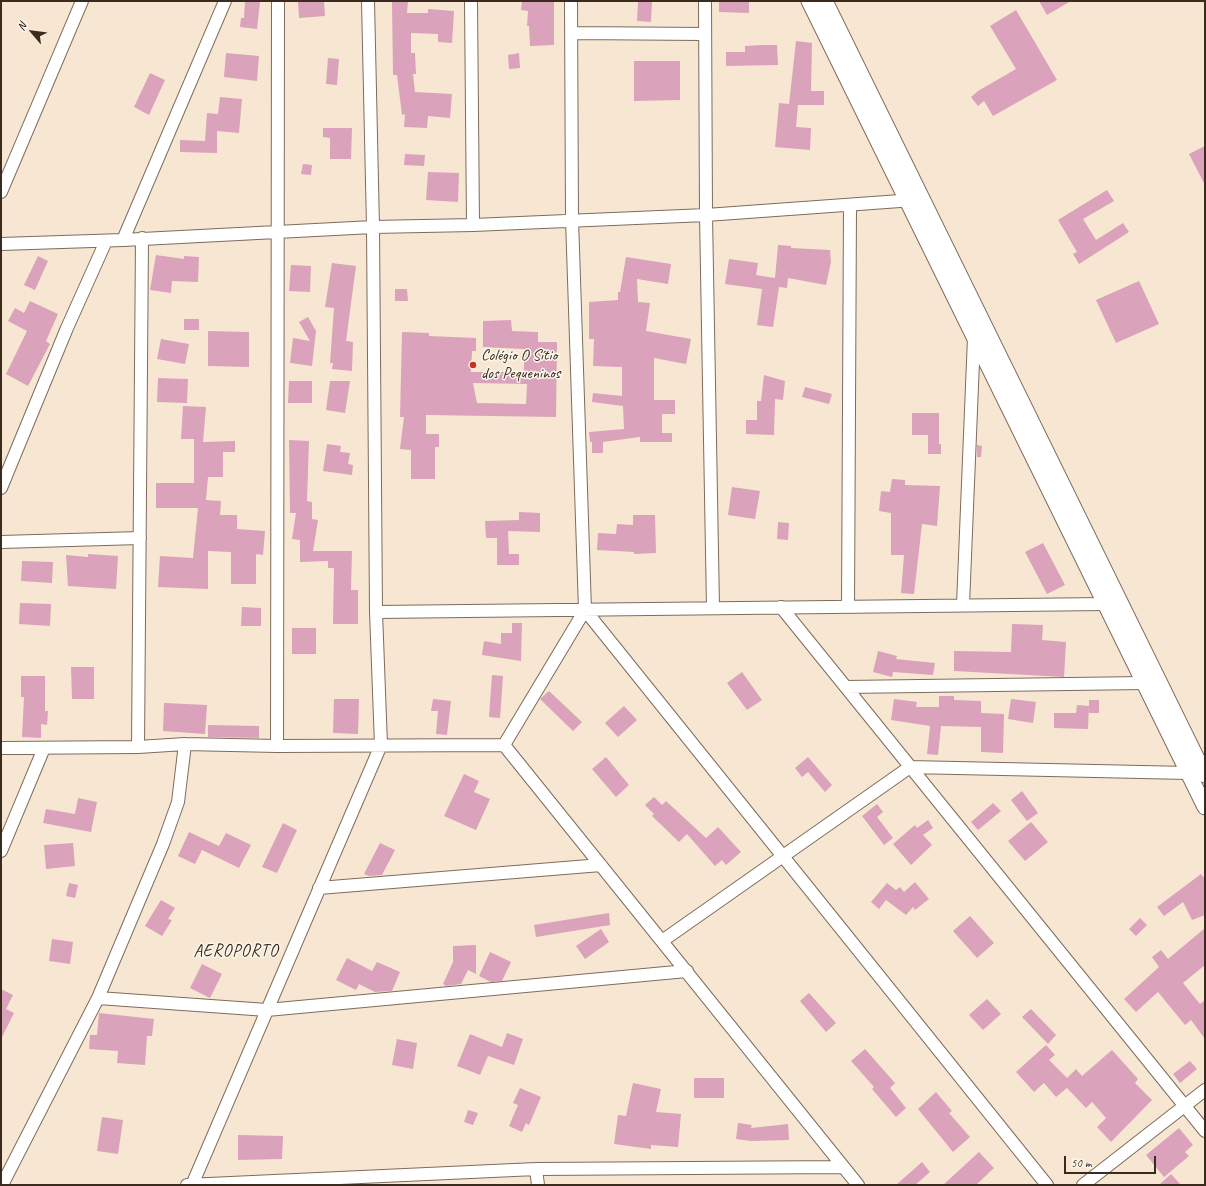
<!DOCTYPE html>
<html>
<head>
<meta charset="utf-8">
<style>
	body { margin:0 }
	#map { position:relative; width:1206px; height:1186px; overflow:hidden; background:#f7e7d2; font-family:Caveat,sans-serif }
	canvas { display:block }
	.frame { position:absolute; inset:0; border:2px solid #3b2a1e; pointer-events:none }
	.north { position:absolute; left:12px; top:12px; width:40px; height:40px; -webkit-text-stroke:3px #fbf7ec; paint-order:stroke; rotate:298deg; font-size:11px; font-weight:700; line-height:16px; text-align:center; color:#3b2a1e }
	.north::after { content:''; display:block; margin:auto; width:14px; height:18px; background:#3b2a1e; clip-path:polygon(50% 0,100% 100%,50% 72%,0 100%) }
	.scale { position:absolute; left:1064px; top:1156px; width:92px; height:18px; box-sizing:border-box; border:2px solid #3b2a1e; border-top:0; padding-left:5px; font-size:12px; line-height:14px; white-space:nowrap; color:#3b2a1e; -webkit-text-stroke:3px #fbf7ec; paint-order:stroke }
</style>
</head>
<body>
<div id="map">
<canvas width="1206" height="1186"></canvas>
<div class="frame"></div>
<div class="north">N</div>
<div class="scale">50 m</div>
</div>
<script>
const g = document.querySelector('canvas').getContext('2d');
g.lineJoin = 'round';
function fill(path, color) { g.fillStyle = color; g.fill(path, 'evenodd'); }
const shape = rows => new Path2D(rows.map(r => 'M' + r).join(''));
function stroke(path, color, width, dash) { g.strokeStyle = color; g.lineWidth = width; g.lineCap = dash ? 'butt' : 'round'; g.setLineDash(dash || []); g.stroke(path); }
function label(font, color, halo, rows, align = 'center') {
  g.font = font + ' Caveat,sans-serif'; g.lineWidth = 3; g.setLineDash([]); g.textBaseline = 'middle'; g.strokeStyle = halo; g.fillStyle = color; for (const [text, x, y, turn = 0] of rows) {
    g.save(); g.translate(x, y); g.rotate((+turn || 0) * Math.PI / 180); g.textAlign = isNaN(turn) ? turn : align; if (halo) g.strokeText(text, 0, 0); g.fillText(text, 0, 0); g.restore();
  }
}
const building = shape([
	[245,1,260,2,257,29,240,27,241,18,244,18],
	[298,1,324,1,325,16,299,18],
	[392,1,408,1,407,13,428,13,428,9,454,11,452,43,438,42,438,34,411,33,411,53,415,53,416,74,413,74,415,92,452,94,450,118,428,116,427,128,404,127,405,114,402,115,397,75,393,75],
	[522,1,554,1,554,45,530,46,529,26,527,26,528,11,521,10],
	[638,1,652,1,651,22,637,21],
	[719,1,749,1,749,13,719,12],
	[1039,1,1071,1,1047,15],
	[1016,10,1057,80,993,116,984,101,978,106,971,97,978,91,1016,69,990,26],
	[796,41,812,43,811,91,824,91,824,105,798,105,796,127,811,128,810,150,775,147,779,103,789,104],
	[762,45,777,45,778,65,726,66,726,52,745,52,745,46],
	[226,53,259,56,257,81,224,77],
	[519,53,520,68,509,69,508,55],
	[328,58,339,59,337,85,326,84],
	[634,61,680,61,680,100,634,101],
	[150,73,165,80,149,115,134,107],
	[220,97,242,99,239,133,217,131,217,153,180,152,180,140,205,141,207,113,218,114],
	[323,128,352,128,351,159,330,159,330,138,323,137],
	[1205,146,1205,185,1189,154],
	[405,154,425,155,424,166,404,165],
	[303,164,312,165,311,175,301,174],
	[428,172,459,173,458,202,426,200],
	[1107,190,1114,201,1083,219,1096,240,1123,223,1129,232,1079,264,1073,254,1077,252,1058,220],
	[778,245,791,246,791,248,830,250,831,262,826,285,788,278,787,288,779,287,773,327,757,325,762,289,725,284,729,259,758,263,756,275,775,278],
	[156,255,184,259,184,256,199,257,198,282,172,281,171,293,150,290],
	[38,256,48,261,35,290,24,285],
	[626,257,671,264,668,284,637,279,638,302,650,303,646,331,691,339,686,364,654,358,654,400,675,400,675,414,662,414,662,433,672,433,672,442,640,442,640,437,603,442,603,453,592,453,592,442,590,442,589,432,624,429,623,406,592,402,593,393,622,396,622,367,593,366,594,339,589,339,589,302,618,300,618,292,620,292],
	[332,263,356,266,346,341,353,342,352,371,332,369,333,363,330,363,334,308,325,307],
	[291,265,311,266,310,292,289,291],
	[1139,281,1159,324,1116,343,1096,300],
	[395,289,407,289,408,301,395,301],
	[30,301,58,314,46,341,50,344,28,386,6,374,27,331,8,321,15,308,24,313],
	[308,317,316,331,312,366,290,363,293,338,310,341,299,322],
	[184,319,199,319,199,330,184,330],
	[511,320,512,331,538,332,538,342,557,342,556,417,426,415,426,434,439,434,439,447,435,447,435,479,411,479,411,450,400,449,404,417,400,417,402,332,429,333,429,336,476,338,476,351,472,351,471,372,524,372,524,349,483,347,483,321],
	[473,383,527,384,526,404,477,403],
	[208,331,249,332,249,367,208,366],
	[161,339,189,344,185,364,157,359],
	[764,375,785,381,783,400,775,399,774,435,746,434,746,420,757,420,757,401,761,401],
	[158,378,188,379,187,403,157,402],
	[289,381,312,381,312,403,288,403],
	[330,381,350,381,345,413,326,410],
	[805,387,832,394,829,404,802,397],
	[183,406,206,407,203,442,235,441,235,452,223,452,223,477,208,477,206,500,221,501,220,515,237,515,237,529,265,531,263,555,256,554,256,584,231,584,231,552,208,551,208,589,158,587,160,556,193,558,198,508,156,508,156,483,194,483,194,439,181,439],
	[912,413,939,413,939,444,941,444,941,454,928,454,928,435,912,435],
	[289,440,309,441,307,501,312,502,312,519,318,520,313,551,352,551,351,590,358,590,358,624,333,624,334,568,328,568,328,561,300,562,300,540,292,539,296,513,290,513],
	[327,444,341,446,340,452,350,453,348,464,353,465,352,475,323,471],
	[977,445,982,446,981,457,977,457],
	[892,479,905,480,905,485,940,486,937,526,922,524,914,594,901,593,904,555,891,555,891,513,879,511,881,491,890,492],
	[732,487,760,491,755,519,728,515],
	[519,512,540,513,540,532,508,531,509,554,519,554,519,565,497,565,497,538,486,538,485,521,519,520],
	[633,515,655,515,656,553,634,554,634,552,597,550,598,533,616,534,617,524,633,525],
	[778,522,789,523,788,540,777,539],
	[1043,543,1065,585,1047,594,1025,552],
	[88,554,118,556,116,589,68,586,66,555,88,557],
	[22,561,53,562,52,583,21,581],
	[20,603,51,604,50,626,19,624],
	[242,607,261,608,261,626,241,626],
	[512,623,522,623,521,661,482,655,484,641,501,644,501,633,512,633],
	[1012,624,1043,625,1042,640,1066,642,1064,677,954,671,954,651,1011,652],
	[292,628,316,628,316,654,292,654],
	[878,651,897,656,896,659,935,663,933,675,893,672,892,677,873,672],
	[71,667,94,667,94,699,72,699],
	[742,672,762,700,747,710,727,683],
	[492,675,503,676,500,718,489,717],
	[21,676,45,676,45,711,48,711,47,725,41,724,41,738,22,737,24,697,21,697],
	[549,691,582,722,573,731,540,699],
	[939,696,954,696,954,700,981,701,981,713,1004,714,1003,753,981,752,981,727,941,726,938,755,927,754,930,726,891,720,894,699,917,702,916,707,939,707],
	[334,699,359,699,358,734,333,733],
	[433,699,451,701,447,735,436,734,438,711,431,711],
	[1011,699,1036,702,1033,723,1008,719],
	[1089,700,1099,700,1099,713,1089,713],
	[164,703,207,705,205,734,163,731],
	[1077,705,1089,706,1088,729,1054,728,1054,713,1076,713],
	[624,706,637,720,618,737,605,723],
	[208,725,259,726,259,738,208,737],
	[606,757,629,785,616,797,592,769],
	[808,757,832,785,825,792,808,772,802,777,795,768],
	[464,774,479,781,474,792,490,799,476,830,444,816],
	[1022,791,1038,813,1027,821,1011,800],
	[654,797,662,805,666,801,706,838,718,827,741,852,726,865,722,860,715,866,687,834,679,842,652,816,654,814,645,805],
	[78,798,97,802,91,832,43,823,46,809,75,814],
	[993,803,1001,811,978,830,971,822],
	[877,804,883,812,877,817,893,838,884,845,862,816],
	[928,820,933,828,923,835,932,845,911,865,893,844,915,825,917,828],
	[1031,822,1048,842,1025,861,1008,841],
	[283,823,297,830,277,873,262,867],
	[189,832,219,846,226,833,251,845,239,868,202,850,195,864,178,856],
	[73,843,75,866,46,869,44,845],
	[380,843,395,850,382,875,369,876,364,874],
	[1201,874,1205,879,1205,915,1192,920,1183,902,1164,916,1157,907],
	[915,882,929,899,915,910,913,907,906,915,886,900,879,909,871,902,887,883,896,890,900,887,904,892],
	[69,883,78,885,75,898,66,896],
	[161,900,175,908,168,919,172,920,162,936,145,926],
	[609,913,610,925,536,937,534,925],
	[970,916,994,943,977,958,953,931],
	[1140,918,1147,925,1136,936,1129,929],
	[1205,928,1205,965,1183,983,1200,1004,1205,1000,1205,1039,1191,1020,1185,1025,1158,992,1136,1012,1124,999,1159,967,1152,957,1161,950,1168,959],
	[601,929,609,942,585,959,576,946],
	[52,939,73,942,70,964,49,961],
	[476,945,476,974,468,970,461,984,446,986,443,984,453,962,453,946],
	[490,952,511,962,502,981,491,982,479,976],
	[347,958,372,971,377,962,400,972,392,991,375,992,359,984,356,990,336,980],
	[202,964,222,974,210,998,190,988],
	[1,989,13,995,6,1009,14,1013,1,1039],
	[809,993,836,1023,826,1032,800,1001],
	[987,999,1001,1014,983,1030,969,1015],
	[1031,1009,1056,1035,1048,1044,1022,1017],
	[99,1013,154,1019,152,1036,147,1036,145,1065,117,1063,118,1051,89,1049,90,1035,97,1035],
	[507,1033,523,1039,514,1065,488,1056,480,1075,457,1066,470,1034,502,1047],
	[397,1039,417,1043,413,1069,392,1065],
	[1046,1045,1055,1055,1049,1060,1067,1078,1076,1069,1082,1076,1112,1050,1138,1079,1135,1083,1152,1100,1111,1142,1097,1127,1106,1118,1092,1102,1086,1108,1067,1088,1056,1097,1044,1083,1034,1092,1016,1072],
	[865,1049,895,1083,890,1088,906,1108,896,1117,872,1089,874,1087,851,1061],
	[1190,1061,1197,1069,1180,1083,1173,1074],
	[694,1078,724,1078,724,1098,694,1098],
	[633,1083,661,1089,656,1112,681,1114,678,1147,651,1145,651,1149,614,1144,618,1115,626,1116],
	[520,1088,541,1097,529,1125,526,1123,522,1132,509,1126,518,1105,513,1103],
	[936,1092,952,1111,949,1113,970,1137,953,1152,918,1109],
	[468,1110,478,1113,473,1125,464,1122],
	[102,1117,123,1120,118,1154,97,1151],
	[738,1123,752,1125,751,1128,788,1124,789,1140,751,1141,736,1139],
	[1179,1128,1193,1145,1185,1152,1189,1156,1164,1177,1146,1155],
	[238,1135,283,1136,282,1159,238,1160],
	[979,1152,994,1168,976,1185,943,1185],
	[922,1162,930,1172,915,1185,896,1185],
	[1171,1174,1181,1185,1159,1185]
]);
const minor = shape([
	[471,1,473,225],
	[705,1,706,215,713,608],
	[572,33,704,34],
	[1,192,82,1],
	[123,240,373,227,473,225,706,215,914,200],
	[1,244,123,240,225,1],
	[1,488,67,328,106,241],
	[1,542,140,538],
	[963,605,974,337],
	[781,607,1205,1131],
	[848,607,850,206],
	[585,610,1047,1185],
	[376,612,1105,604],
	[846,687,1144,683],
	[504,745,585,610,572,219,571,1],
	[504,745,858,1185],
	[277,746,278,1],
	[138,747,142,238],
	[1,748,138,747,185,744,277,746,504,745],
	[1,851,44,748],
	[319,888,601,865],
	[662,941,910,767,1188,773],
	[98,998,267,1010,687,971],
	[536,1169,538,1185],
	[2,1185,98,998,163,844,178,802,185,744],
	[187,1185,536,1169,843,1167],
	[192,1185,381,745,376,612,373,227,368,1],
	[1083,1185,1205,1090]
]);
const tertiary = shape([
	[809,1,1205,807],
	[825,1,1205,775]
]);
const markers = [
	[473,365,4,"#c8321e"]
];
const poiNames = [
	["Colégio O Sítio",481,356],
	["dos Pequeninos",481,374]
];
const neighbourhoodNames = [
	["AEROPORTO",236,952]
];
fill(building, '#daa2bb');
stroke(minor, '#7d6c5d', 14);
stroke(tertiary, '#7d6c5d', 17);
stroke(minor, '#fff', 12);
stroke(tertiary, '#fff', 15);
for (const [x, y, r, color] of markers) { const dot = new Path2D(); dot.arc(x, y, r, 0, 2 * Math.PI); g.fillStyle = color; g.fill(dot); stroke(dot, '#fbf7ec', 1.5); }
label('16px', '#3b2a1e', '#fbf7ec', poiNames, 'left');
g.letterSpacing = '1px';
label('17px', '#3b2a1e', '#fbf7ec', neighbourhoodNames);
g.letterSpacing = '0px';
</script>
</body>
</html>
